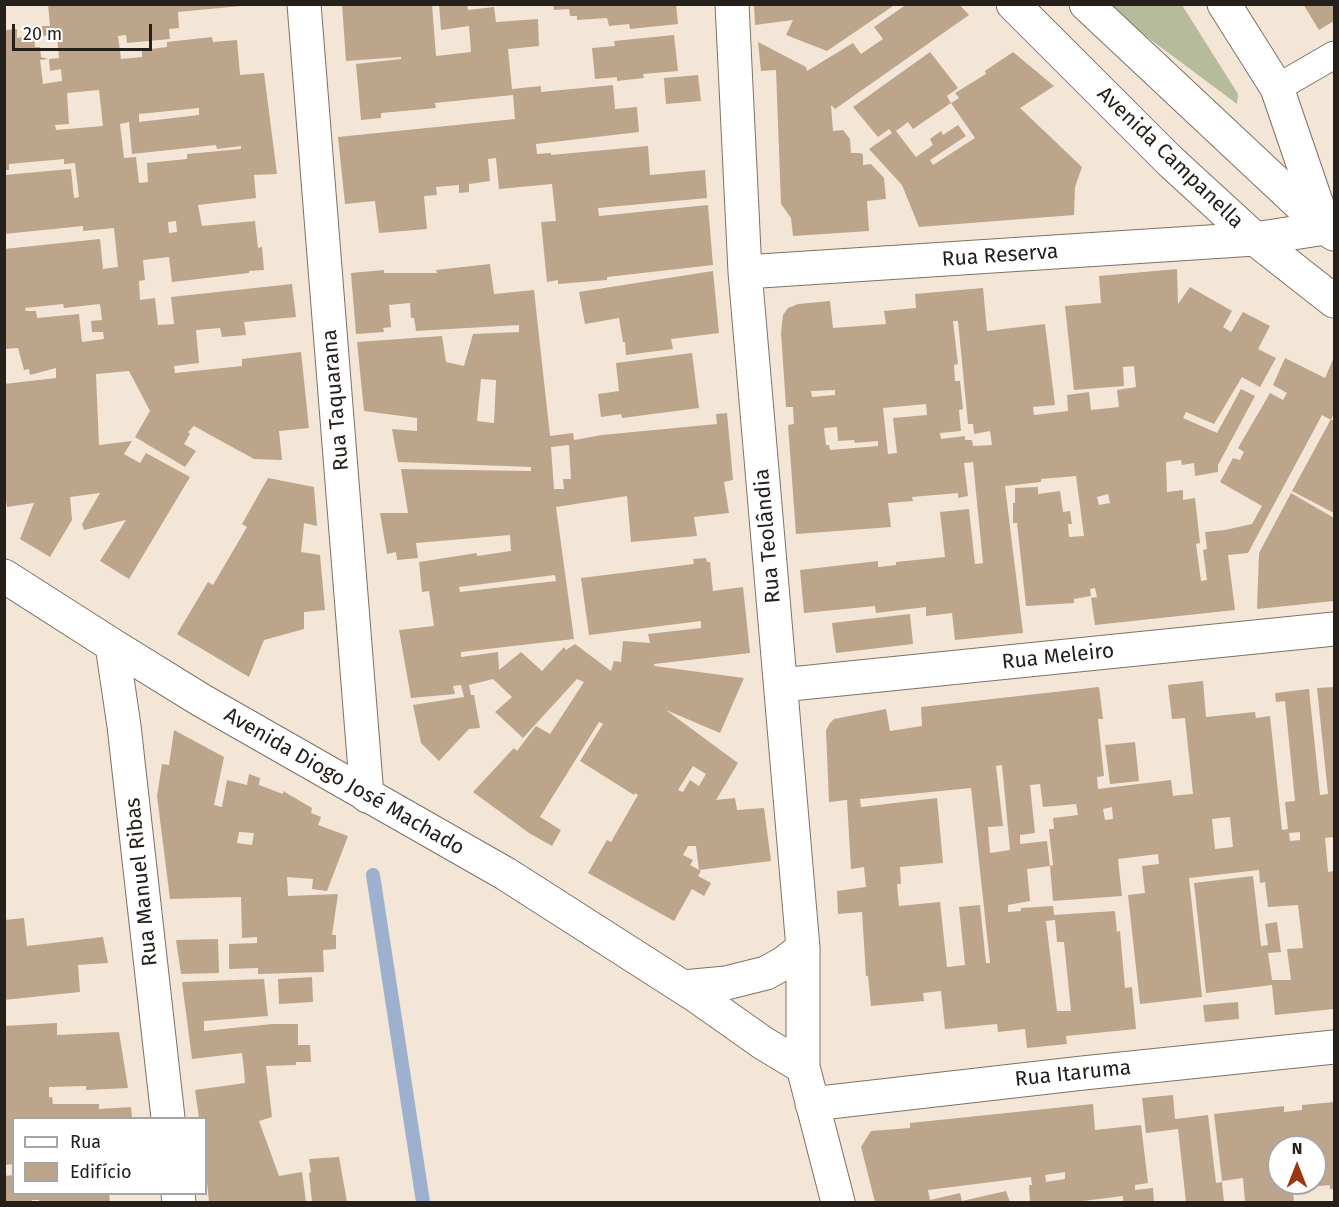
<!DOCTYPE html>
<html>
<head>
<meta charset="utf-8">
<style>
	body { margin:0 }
	#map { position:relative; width:1339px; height:1207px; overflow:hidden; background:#f3e6d7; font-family:"Fira Sans",sans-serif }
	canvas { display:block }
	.frame { position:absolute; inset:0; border:6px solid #25201b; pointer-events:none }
	.legend { position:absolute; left:12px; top:1117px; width:195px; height:78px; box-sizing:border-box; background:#fff; border:2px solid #a8a6a4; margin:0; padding:8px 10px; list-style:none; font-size:18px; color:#25201b }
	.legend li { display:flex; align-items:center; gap:12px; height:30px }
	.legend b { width:30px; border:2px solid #a8a6a4 }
	.north { position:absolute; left:1267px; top:1135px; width:60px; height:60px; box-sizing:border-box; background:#fff; border:2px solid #a8a6a4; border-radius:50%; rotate:0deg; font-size:16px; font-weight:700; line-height:24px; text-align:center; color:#25201b }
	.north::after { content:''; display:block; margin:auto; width:21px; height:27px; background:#9c3511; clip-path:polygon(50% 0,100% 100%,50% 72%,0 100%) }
	.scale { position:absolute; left:12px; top:24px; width:140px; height:27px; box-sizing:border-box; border:3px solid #25201b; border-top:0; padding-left:8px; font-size:18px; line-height:21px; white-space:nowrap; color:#25201b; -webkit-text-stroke:4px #fff; paint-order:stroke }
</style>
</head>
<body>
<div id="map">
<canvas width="1339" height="1207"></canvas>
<div class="frame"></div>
<ul class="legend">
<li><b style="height:8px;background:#fff"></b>Rua</li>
<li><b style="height:16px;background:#bca58a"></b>Edifício</li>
</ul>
<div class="north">N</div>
<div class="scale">20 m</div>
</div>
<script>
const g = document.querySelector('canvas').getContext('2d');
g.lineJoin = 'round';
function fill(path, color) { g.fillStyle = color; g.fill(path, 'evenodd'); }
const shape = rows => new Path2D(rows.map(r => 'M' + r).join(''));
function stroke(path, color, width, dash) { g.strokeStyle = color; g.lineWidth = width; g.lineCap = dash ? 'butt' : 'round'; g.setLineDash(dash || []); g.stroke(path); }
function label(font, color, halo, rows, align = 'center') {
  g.font = font + ' "Fira Sans",sans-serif'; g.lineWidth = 4.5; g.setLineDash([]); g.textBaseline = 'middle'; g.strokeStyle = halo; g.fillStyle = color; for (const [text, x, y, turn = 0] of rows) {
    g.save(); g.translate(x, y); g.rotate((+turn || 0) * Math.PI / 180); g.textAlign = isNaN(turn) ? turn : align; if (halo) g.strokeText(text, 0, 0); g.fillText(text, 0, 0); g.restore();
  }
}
const green = shape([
	[1104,5,1182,5,1238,94,1237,104]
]);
const stream = shape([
	[373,875,423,1202]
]);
const building = shape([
	[48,4,241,4,241,6,178,12,179,28,169,29,170,39,127,43,126,35,118,36,121,59,142,57,142,50,167,47,167,42,212,37,213,42,237,40,240,75,264,73,277,174,254,175,256,198,198,205,202,226,255,221,258,248,262,247,264,270,249,271,249,273,172,282,169,257,143,260,145,280,139,281,140,300,155,298,158,325,174,324,171,297,292,284,296,317,244,322,246,335,222,337,220,328,196,330,199,363,174,366,175,373,242,366,242,359,301,352,309,428,279,431,282,460,254,459,194,426,188,432,190,434,184,444,196,451,185,467,135,437,150,411,129,371,96,374,99,445,132,441,124,454,140,463,146,453,190,477,129,579,100,561,126,520,84,530,82,524,100,493,70,497,72,520,50,557,20,539,34,503,7,507,4,486,4,384,56,378,56,368,30,375,29,369,24,370,18,348,4,349,4,249,100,239,103,269,118,267,114,228,83,231,83,226,4,234,4,175,71,169,74,198,79,197,75,163,64,164,64,159,9,164,9,170,4,170,4,30,17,29,17,38,34,36,35,47,40,47,41,57,48,59,40,60,43,84,62,81,61,69,50,71,49,59,59,58,57,34,43,36,42,26,50,26],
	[99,90,103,126,56,130,55,125,69,124,67,93],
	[199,108,199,115,139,122,139,114],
	[129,122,132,154,216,145,217,149,241,146,241,149,187,154,187,159,147,163,148,182,139,183,136,157,124,158,120,124],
	[176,221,177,232,169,233,168,222],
	[63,304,64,308,100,304,102,320,91,321,92,332,103,332,104,339,82,342,79,314,37,318,36,311,26,311,25,308],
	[342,4,432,4,436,56,471,52,469,26,441,30,439,4,467,4,468,10,494,7,496,22,538,19,539,46,508,49,512,89,541,86,541,92,613,85,615,109,637,107,639,132,536,144,537,154,551,153,551,155,648,146,650,175,705,170,707,198,598,208,599,216,708,205,713,265,607,277,607,280,558,284,558,280,547,282,541,222,556,221,552,184,499,189,496,158,488,159,490,181,469,184,469,192,459,193,459,185,436,187,437,195,424,196,427,229,379,233,375,201,345,204,338,137,515,119,513,95,435,103,436,108,381,113,381,118,361,120,356,64,401,59,401,57,346,61],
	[553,4,676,4,678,24,630,29,629,24,609,26,607,18,577,20,577,16,570,16,569,9,554,10],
	[754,4,896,4,827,51,786,35,793,20,755,25],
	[907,4,959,4,969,15,835,109,831,105,833,131,843,130,850,139,851,153,861,153,863,155,863,165,871,164,884,178,886,199,867,201,869,231,793,236,791,218,781,204,776,70,761,71,758,42,806,67,807,71,853,43,861,54,883,39,874,27],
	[1303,4,1334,4,1334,21,1319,30],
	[674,35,678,71,643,74,644,78,617,81,617,77,595,79,592,48,615,46,614,41],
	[930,52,958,88,947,96,951,103,959,98,955,93,986,74,985,71,1013,52,1054,86,1020,108,1082,167,1075,187,1074,215,919,227,902,185,869,149,892,133,889,129,878,137,853,107],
	[951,103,975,138,933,165,930,160,966,136,958,125,943,135,941,131,930,139,933,145,916,157,896,131,908,122,913,129],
	[698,75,701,101,666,104,664,78],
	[490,264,494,294,534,290,550,436,573,433,574,440,602,435,717,424,716,414,727,413,733,480,724,482,729,513,694,517,697,536,631,542,627,496,556,507,574,639,461,652,461,657,498,652,499,670,521,652,542,671,564,647,566,650,575,644,611,671,614,661,621,662,623,641,650,643,648,634,701,628,701,621,589,635,581,578,694,564,693,559,706,558,707,562,710,562,713,591,743,587,750,653,654,664,654,666,744,678,720,733,666,710,738,763,716,800,735,798,737,810,764,808,771,861,699,870,696,846,688,846,683,855,693,860,690,865,701,871,698,876,711,883,704,896,692,889,674,921,588,873,607,840,611,842,638,795,635,793,634,795,580,761,603,724,599,722,540,817,561,830,552,846,529,833,473,792,514,748,517,751,536,726,550,734,584,682,577,679,523,738,495,712,512,697,493,679,469,685,471,695,474,695,480,728,469,729,439,761,421,743,413,705,464,697,461,685,453,686,455,694,411,698,399,630,434,626,429,591,422,592,419,562,477,553,477,556,511,551,510,535,416,543,418,558,397,560,396,552,387,554,380,513,408,513,401,469,531,471,531,467,398,462,392,429,417,431,417,418,364,411,357,342,442,336,446,362,464,366,473,334,519,332,519,325,416,331,414,318,411,318,410,303,389,305,391,327,383,328,384,332,356,334,351,273,384,270,384,273,437,273,436,270],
	[481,379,496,380,494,423,477,421],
	[569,445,571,479,563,479,564,489,554,489,551,447],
	[555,575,556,581,460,592,459,587],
	[693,766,706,774,699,786,690,780,683,792,678,790],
	[1177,269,1178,304,1190,287,1232,311,1223,327,1231,332,1243,312,1270,326,1258,349,1276,358,1260,387,1242,377,1214,424,1186,412,1183,418,1217,433,1241,389,1255,396,1218,465,1218,472,1195,476,1194,463,1182,465,1181,460,1166,462,1167,492,1183,490,1183,500,1195,498,1200,543,1196,544,1201,581,1207,580,1203,550,1207,549,1205,532,1225,530,1252,524,1262,506,1220,482,1233,458,1240,460,1244,452,1238,448,1270,393,1283,400,1287,393,1273,385,1285,358,1325,378,1334,357,1334,413,1331,420,1322,415,1248,553,1228,555,1235,610,1095,625,1091,598,1097,597,1095,588,1090,589,1091,596,1074,599,1074,603,1026,606,1017,523,1013,523,1013,503,1015,503,1015,488,1038,487,1038,494,1060,491,1063,512,1070,511,1072,524,1068,524,1069,537,1084,536,1076,476,1041,479,1041,482,1005,486,1023,633,955,640,952,613,926,616,926,607,876,613,875,606,804,613,800,570,878,561,878,567,896,565,896,562,945,557,940,512,969,509,975,564,983,563,973,462,964,463,968,496,958,498,958,493,912,497,913,501,888,503,891,527,796,534,788,425,794,424,793,407,786,407,781,333,783,315,788,308,798,304,830,301,833,328,886,324,884,311,916,308,915,294,983,288,987,331,1045,324,1055,405,1033,407,1034,415,1068,411,1067,395,1089,392,1091,410,1119,407,1117,390,1136,387,1134,366,1123,367,1124,386,1074,390,1065,306,1101,303,1099,276],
	[953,321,958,321,968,424,973,424,974,434,990,431,992,445,973,446,972,440,965,440,965,436,941,439,940,433,961,431,959,410,963,409,960,381,955,381,954,365,958,364],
	[835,390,835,395,812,397,811,391],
	[926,404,927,415,893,418,897,453,888,454,883,408],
	[837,427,838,441,854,440,855,443,878,441,878,446,830,450,829,445,826,445,824,428],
	[1108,494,1110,503,1099,505,1097,497],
	[713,271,719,333,671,339,673,349,626,355,625,342,623,342,619,318,585,324,579,292],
	[692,353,699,408,622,418,621,414,601,417,598,394,619,391,616,363],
	[1331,419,1334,421,1334,513,1292,491],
	[268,478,314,487,317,526,304,523,301,552,320,555,325,610,304,612,304,629,264,640,249,677,177,634,208,582,213,585,247,527,242,524],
	[1291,493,1334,518,1334,601,1257,609,1259,553],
	[910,614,913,644,836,653,832,623],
	[1203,681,1206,717,1255,712,1256,718,1270,716,1282,830,1288,829,1285,802,1295,801,1285,701,1276,702,1275,693,1309,689,1320,795,1328,794,1317,688,1334,687,1334,837,1325,838,1328,872,1334,871,1334,1009,1275,1015,1272,985,1206,993,1194,883,1253,876,1261,946,1268,945,1265,924,1277,922,1281,952,1268,953,1272,980,1291,980,1287,949,1303,948,1298,905,1268,907,1265,882,1260,883,1259,870,1189,878,1202,997,1140,1004,1128,895,1145,893,1142,866,1159,864,1158,854,1118,859,1122,896,1053,901,1050,866,1053,865,1049,829,1054,829,1053,818,1078,815,1076,804,1043,807,1040,784,1030,785,1035,833,1020,835,1020,844,1047,841,1050,866,1027,869,1030,901,1008,905,1008,912,1021,911,1021,908,1053,906,1054,915,1115,911,1117,932,1120,931,1125,988,1132,987,1136,1029,1066,1036,1067,1044,1027,1048,1025,1029,998,1032,997,1024,945,1029,941,991,923,993,924,1001,871,1006,868,976,866,976,862,912,838,914,837,891,866,887,864,867,851,869,847,800,829,802,826,730,830,723,834,719,886,709,890,731,922,726,921,707,1099,687,1103,719,1098,719,1104,776,1097,777,1098,789,1171,780,1173,796,1180,795,1193,794,1185,718,1172,719,1168,685],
	[1002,765,1010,850,990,853,988,827,1003,826,996,766],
	[971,788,990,963,986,963,980,905,959,907,965,965,947,967,940,902,899,906,897,884,901,884,900,867,943,863,937,798,861,807,860,799],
	[1112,807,1113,819,1105,820,1103,809],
	[1230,817,1233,847,1215,849,1212,819],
	[1300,832,1300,840,1290,841,1289,833],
	[1055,920,1057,942,1064,942,1071,1011,1057,1011,1046,921],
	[174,730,224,757,214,805,222,807,227,780,247,785,249,774,260,778,259,785,283,794,283,791,312,808,311,813,321,817,318,825,348,836,327,891,312,889,313,879,287,877,288,896,338,894,332,935,336,935,336,949,323,950,324,972,258,974,258,968,229,969,229,944,257,943,257,937,242,938,241,897,170,899,157,796,162,764,169,765],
	[239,832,254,833,252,845,237,843],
	[1135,742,1139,781,1110,784,1105,745],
	[24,918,27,946,103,937,108,963,78,965,80,992,4,1000,4,920],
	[218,939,219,973,181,974,176,940],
	[312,977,313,1002,279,1004,278,979],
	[264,979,268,1016,204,1021,204,1031,272,1024,298,1024,298,1045,310,1045,311,1062,296,1062,296,1065,266,1066,272,1117,259,1121,279,1176,302,1172,306,1202,209,1202,206,1172,206,1118,199,1118,195,1090,245,1083,244,1070,242,1053,192,1059,182,982],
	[1238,1002,1239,1019,1205,1022,1203,1005],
	[57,1023,57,1035,119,1032,128,1088,86,1090,86,1086,49,1087,49,1097,52,1097,53,1104,99,1104,99,1109,131,1107,132,1118,14,1118,14,1164,4,1165,4,1026],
	[1173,1095,1175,1119,1208,1115,1216,1183,1222,1182,1224,1202,1186,1202,1178,1129,1146,1133,1142,1098],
	[1334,1102,1334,1189,1330,1189,1330,1185,1309,1187,1308,1183,1315,1183,1315,1147,1305,1147,1304,1141,1287,1142,1288,1147,1279,1147,1279,1183,1292,1183,1294,1202,1245,1202,1243,1178,1222,1181,1214,1114,1284,1106,1284,1112,1302,1110,1302,1105],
	[1093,1104,1095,1130,1141,1125,1148,1183,1135,1185,1135,1190,1153,1188,1154,1202,1123,1202,1123,1196,1083,1201,1083,1202,1030,1202,1029,1185,1032,1185,1031,1177,928,1190,930,1200,960,1193,962,1201,1006,1191,1010,1202,875,1202,861,1147,871,1131,910,1128,910,1123],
	[1065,1172,1065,1179,1046,1182,1045,1175],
	[339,1157,347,1202,312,1202,309,1173,311,1172,309,1159],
	[14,1175,14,1194,109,1194,110,1202,39,1202,39,1200,32,1200,32,1202,4,1202,4,1176]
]);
const service = shape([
	[1277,88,1334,55]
]);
const minor = shape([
	[304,4,367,796],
	[732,4,745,272,803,948,803,1067,838,1202],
	[745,272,1255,239,1325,228,1277,88,1224,4],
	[4,576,112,645,201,700,506,874,695,995,763,1043,803,1067],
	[112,645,124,726,168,1118],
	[781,685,1334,629],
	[683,987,726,983,766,973,784,963,803,948],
	[812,1104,1083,1073,1334,1047],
	[178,1194,179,1202]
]);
const secondary = shape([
	[1013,4,1170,161,1255,239,1334,301],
	[1086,4,1325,228,1334,234]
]);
const streetNames = [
	["Avenida Campanella",1170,158,44],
	["Rua Reserva",1000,256,-4],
	["Rua Taquarana",336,400,-95],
	["Rua Teolândia",768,536,-95],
	["Rua Meleiro",1058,657,-6],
	["Avenida Diogo José Machado",344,782,30],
	["Rua Manuel Ribas",142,882,-96],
	["Rua Itaruma",1073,1074,-6]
];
fill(green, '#b6bb9c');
stroke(stream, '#9db0cd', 14);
fill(building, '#bca58a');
stroke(service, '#7e7265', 29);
stroke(minor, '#7e7265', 35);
stroke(secondary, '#7e7265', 35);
stroke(service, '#fff', 27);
stroke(minor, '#fff', 33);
stroke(secondary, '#fff', 33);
label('21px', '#25201b', '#fff', streetNames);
</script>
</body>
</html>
